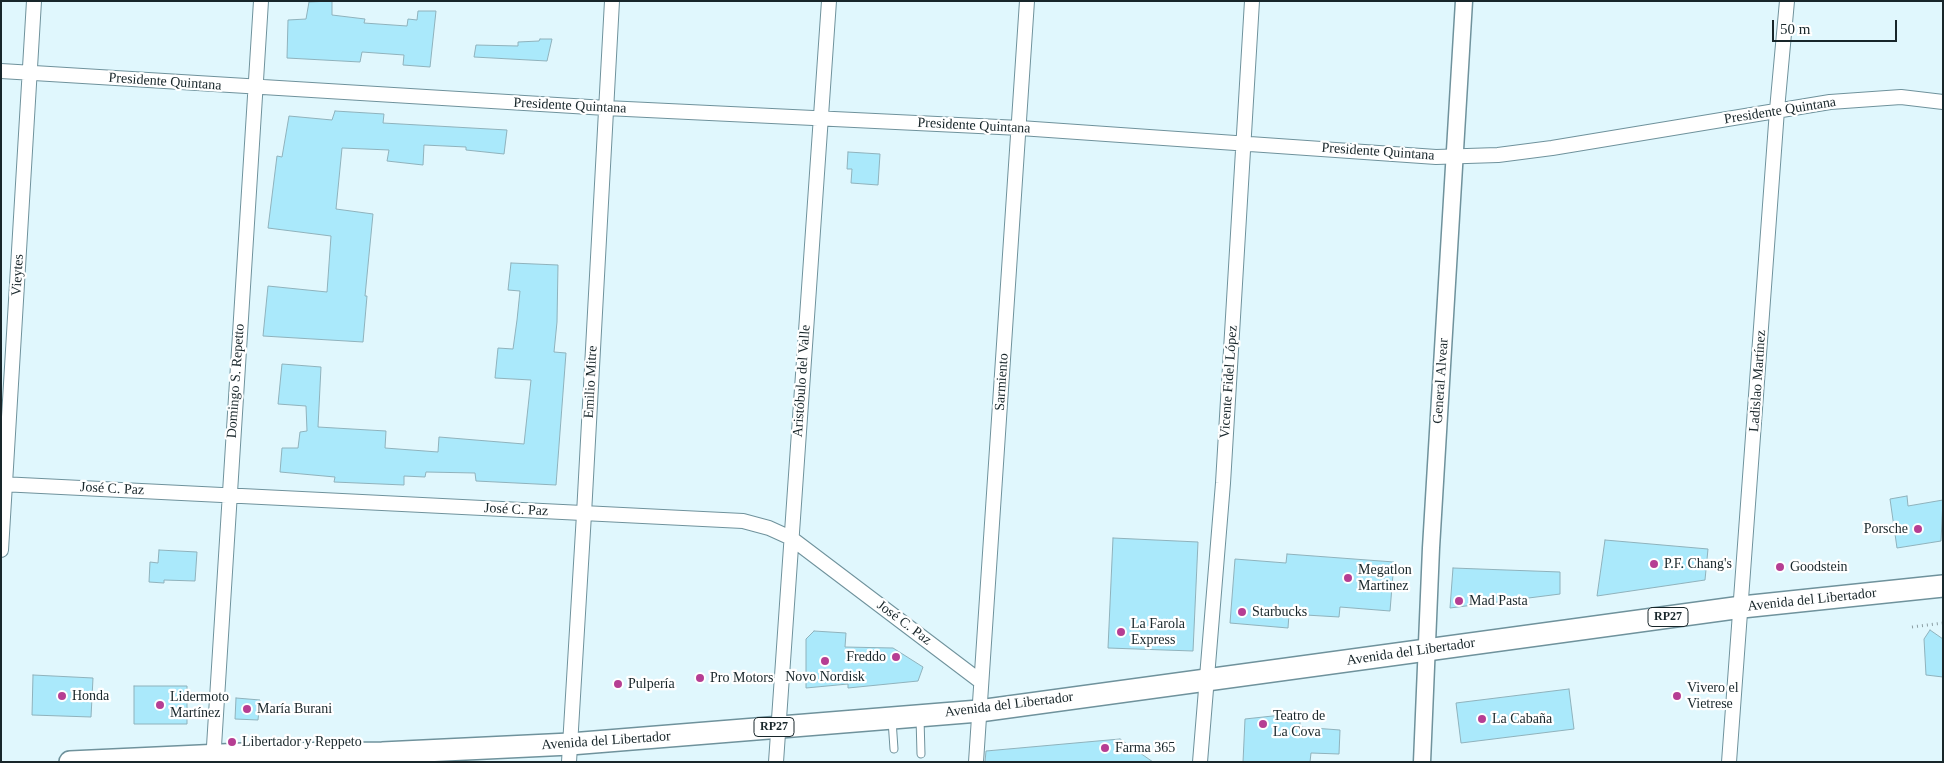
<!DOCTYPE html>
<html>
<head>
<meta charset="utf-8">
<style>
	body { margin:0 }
	#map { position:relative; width:1944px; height:763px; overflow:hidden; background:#e0f7fd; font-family:Georgia,serif }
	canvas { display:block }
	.frame { position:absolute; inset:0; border:2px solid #18262a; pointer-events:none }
	.scale { position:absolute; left:1772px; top:20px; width:125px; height:22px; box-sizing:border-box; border:2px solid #18262a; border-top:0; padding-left:6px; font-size:15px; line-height:18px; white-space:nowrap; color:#18262a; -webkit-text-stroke:4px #fff; paint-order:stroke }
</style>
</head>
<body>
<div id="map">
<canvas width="1944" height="763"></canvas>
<div class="frame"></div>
<div class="scale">50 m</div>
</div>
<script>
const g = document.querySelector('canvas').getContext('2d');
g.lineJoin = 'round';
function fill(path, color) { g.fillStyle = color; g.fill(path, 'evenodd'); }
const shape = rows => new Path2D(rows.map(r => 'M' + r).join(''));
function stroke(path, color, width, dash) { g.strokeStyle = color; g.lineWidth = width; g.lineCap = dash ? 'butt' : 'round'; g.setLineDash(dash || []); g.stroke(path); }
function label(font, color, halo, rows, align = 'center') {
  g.font = font + ' Georgia,serif'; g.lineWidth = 4.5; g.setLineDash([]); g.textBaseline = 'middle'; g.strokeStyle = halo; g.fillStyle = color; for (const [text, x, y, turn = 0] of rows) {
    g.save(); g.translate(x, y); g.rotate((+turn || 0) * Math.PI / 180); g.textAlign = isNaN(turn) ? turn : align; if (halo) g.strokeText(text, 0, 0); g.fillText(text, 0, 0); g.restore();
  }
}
const building = shape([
	[332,1,332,15,365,19,364,23,407,26,408,19,417,20,418,11,436,11,430,67,403,65,404,55,362,52,360,62,287,58,288,20,306,19,309,2,332,1],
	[540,39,552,39,547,61,474,57,476,45,518,46,518,42,539,41,540,39],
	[335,111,384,114,383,123,507,130,504,154,466,150,466,147,424,145,423,165,387,161,389,150,342,148,336,209,373,214,365,296,367,296,363,342,263,336,268,286,327,292,331,236,268,228,277,156,282,157,289,116,332,120,335,111],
	[848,152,880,154,878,185,851,183,852,169,847,169,848,152],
	[511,263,558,265,557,322,554,352,566,353,556,485,476,481,475,473,426,472,425,477,404,476,404,485,334,482,335,477,280,472,282,448,298,448,300,432,307,431,306,406,278,404,282,364,321,367,318,427,386,431,385,448,438,452,439,437,524,444,531,380,495,378,498,348,513,349,517,320,520,291,508,290,511,263],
	[1907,496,1908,506,1943,500,1941,541,1897,548,1890,499,1907,496],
	[1113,538,1198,542,1193,651,1108,648,1113,538],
	[1605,540,1708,549,1705,580,1597,596,1605,540],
	[159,550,197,552,195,581,164,580,164,583,149,582,150,562,158,563,159,550],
	[1287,554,1394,562,1390,611,1340,607,1339,617,1289,614,1288,628,1230,623,1235,559,1286,563,1287,554],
	[1453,568,1560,572,1560,594,1450,608,1453,568],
	[1930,630,1943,639,1943,677,1926,675,1924,639,1930,630],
	[814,631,846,633,845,647,893,648,923,667,918,681,848,688,848,684,806,688,806,639,814,631],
	[33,675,93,678,91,717,32,715,33,675],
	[134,686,187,686,187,724,134,724,134,686],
	[1569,689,1574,729,1461,743,1456,703,1569,689],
	[236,698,260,700,258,720,235,719,236,698],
	[1300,713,1300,727,1340,730,1339,754,1311,753,1310,762,1243,762,1245,719,1300,713],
	[1120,739,1153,762,985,762,986,751,1120,739]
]);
const path = shape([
	[1912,627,1943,623]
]);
const service = shape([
	[920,718,921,754],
	[892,720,894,749]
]);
const minor = shape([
	[1,71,606,108,1020,128,1436,157,1498,155,1552,148,1830,102,1901,97,1943,102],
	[1,484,743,521,769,528,791,538,980,681],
	[1,550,34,1],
	[213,762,261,1],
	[569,762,584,514,612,1],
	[776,762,829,1],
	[976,762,1027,1],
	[1200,762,1223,483,1252,1],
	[1729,762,1777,110,1787,1]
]);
const tertiary = shape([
	[1422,762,1431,548,1464,1]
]);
const primary = shape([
	[70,762,243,754,382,753,570,744,979,711,1742,607,1943,586]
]);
const markers = [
	[1918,529,5,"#b63e93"],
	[1654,564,5,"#b63e93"],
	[1780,567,5,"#b63e93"],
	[1348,578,5,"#b63e93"],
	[1459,601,5,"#b63e93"],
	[1242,612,5,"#b63e93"],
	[1121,632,5,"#b63e93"],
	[896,657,5,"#b63e93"],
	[825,661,5,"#b63e93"],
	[700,678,5,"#b63e93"],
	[618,684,5,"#b63e93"],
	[62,696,5,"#b63e93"],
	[1677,696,5,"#b63e93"],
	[160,705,5,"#b63e93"],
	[247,709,5,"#b63e93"],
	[1482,719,5,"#b63e93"],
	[1263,724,5,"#b63e93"],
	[232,742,5,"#b63e93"],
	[1105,748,5,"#b63e93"]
];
const shields = [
	[1668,617,40],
	[774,727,40]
];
const shieldNames = [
	["RP27",1668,617],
	["RP27",774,727]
];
const streetNames = [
	["Presidente Quintana",165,82,4],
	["Presidente Quintana",570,106,3],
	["Presidente Quintana",1780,111,-9],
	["Presidente Quintana",974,126,3],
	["Presidente Quintana",1378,152,4],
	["Vieytes",18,275,-87],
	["Domingo S. Repetto",236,381,-86],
	["Aristóbulo del Valle",802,381,-86],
	["General Alvear",1441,381,-86],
	["Ladislao Martínez",1758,381,-86],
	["Emilio Mitre",591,382,-87],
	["Sarmiento",1002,382,-86],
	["Vicente Fidel López",1229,382,-86],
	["José C. Paz",112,489,3],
	["José C. Paz",516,510,3],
	["Avenida del Libertador",1812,600,-6],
	["José C. Paz",904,623,37],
	["Avenida del Libertador",1411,652,-8],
	["Avenida del Libertador",1009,705,-7],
	["Avenida del Libertador",606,741,-4]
];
const poiNames = [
	["Porsche",1908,529,"right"],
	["P.F. Chang's",1664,564],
	["Goodstein",1790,567],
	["Megatlon",1358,570],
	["Martinez",1358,586],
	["Mad Pasta",1469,601],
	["Starbucks",1252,612],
	["La Farola",1131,624],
	["Express",1131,640],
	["Freddo",886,657,"right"],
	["Novo Nordisk",825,677,"center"],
	["Pro Motors",710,678],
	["Pulpería",628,684],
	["Vivero el",1687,688],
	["Vietrese",1687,704],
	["Honda",72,696],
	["Lidermoto",170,697],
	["Martínez",170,713],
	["María Burani",257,709],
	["Teatro de",1273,716],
	["La Cova",1273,732],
	["La Cabaña",1492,719],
	["Libertador y Reppeto",242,742],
	["Farma 365",1115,748]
];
fill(building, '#aae9fb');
stroke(building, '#8fb2bc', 1);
stroke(service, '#6f929c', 9);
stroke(minor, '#6f929c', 16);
stroke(tertiary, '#6f929c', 19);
stroke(primary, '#6f929c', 24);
stroke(path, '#8b9ea3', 3, [1, 4]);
stroke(service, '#fff', 7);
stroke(minor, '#fff', 14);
stroke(tertiary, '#fff', 16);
stroke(primary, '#fff', 21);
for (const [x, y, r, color] of markers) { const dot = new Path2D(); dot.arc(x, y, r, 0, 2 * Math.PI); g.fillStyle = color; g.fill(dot); stroke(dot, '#fff', 2); }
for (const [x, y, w] of shields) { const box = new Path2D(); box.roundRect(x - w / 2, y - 9.5, w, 19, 4); g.fillStyle = '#fff'; g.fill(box); stroke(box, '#18262a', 1); }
label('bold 12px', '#18262a', null, shieldNames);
label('14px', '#18262a', '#fff', streetNames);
label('14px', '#18262a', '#fff', poiNames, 'left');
</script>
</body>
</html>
